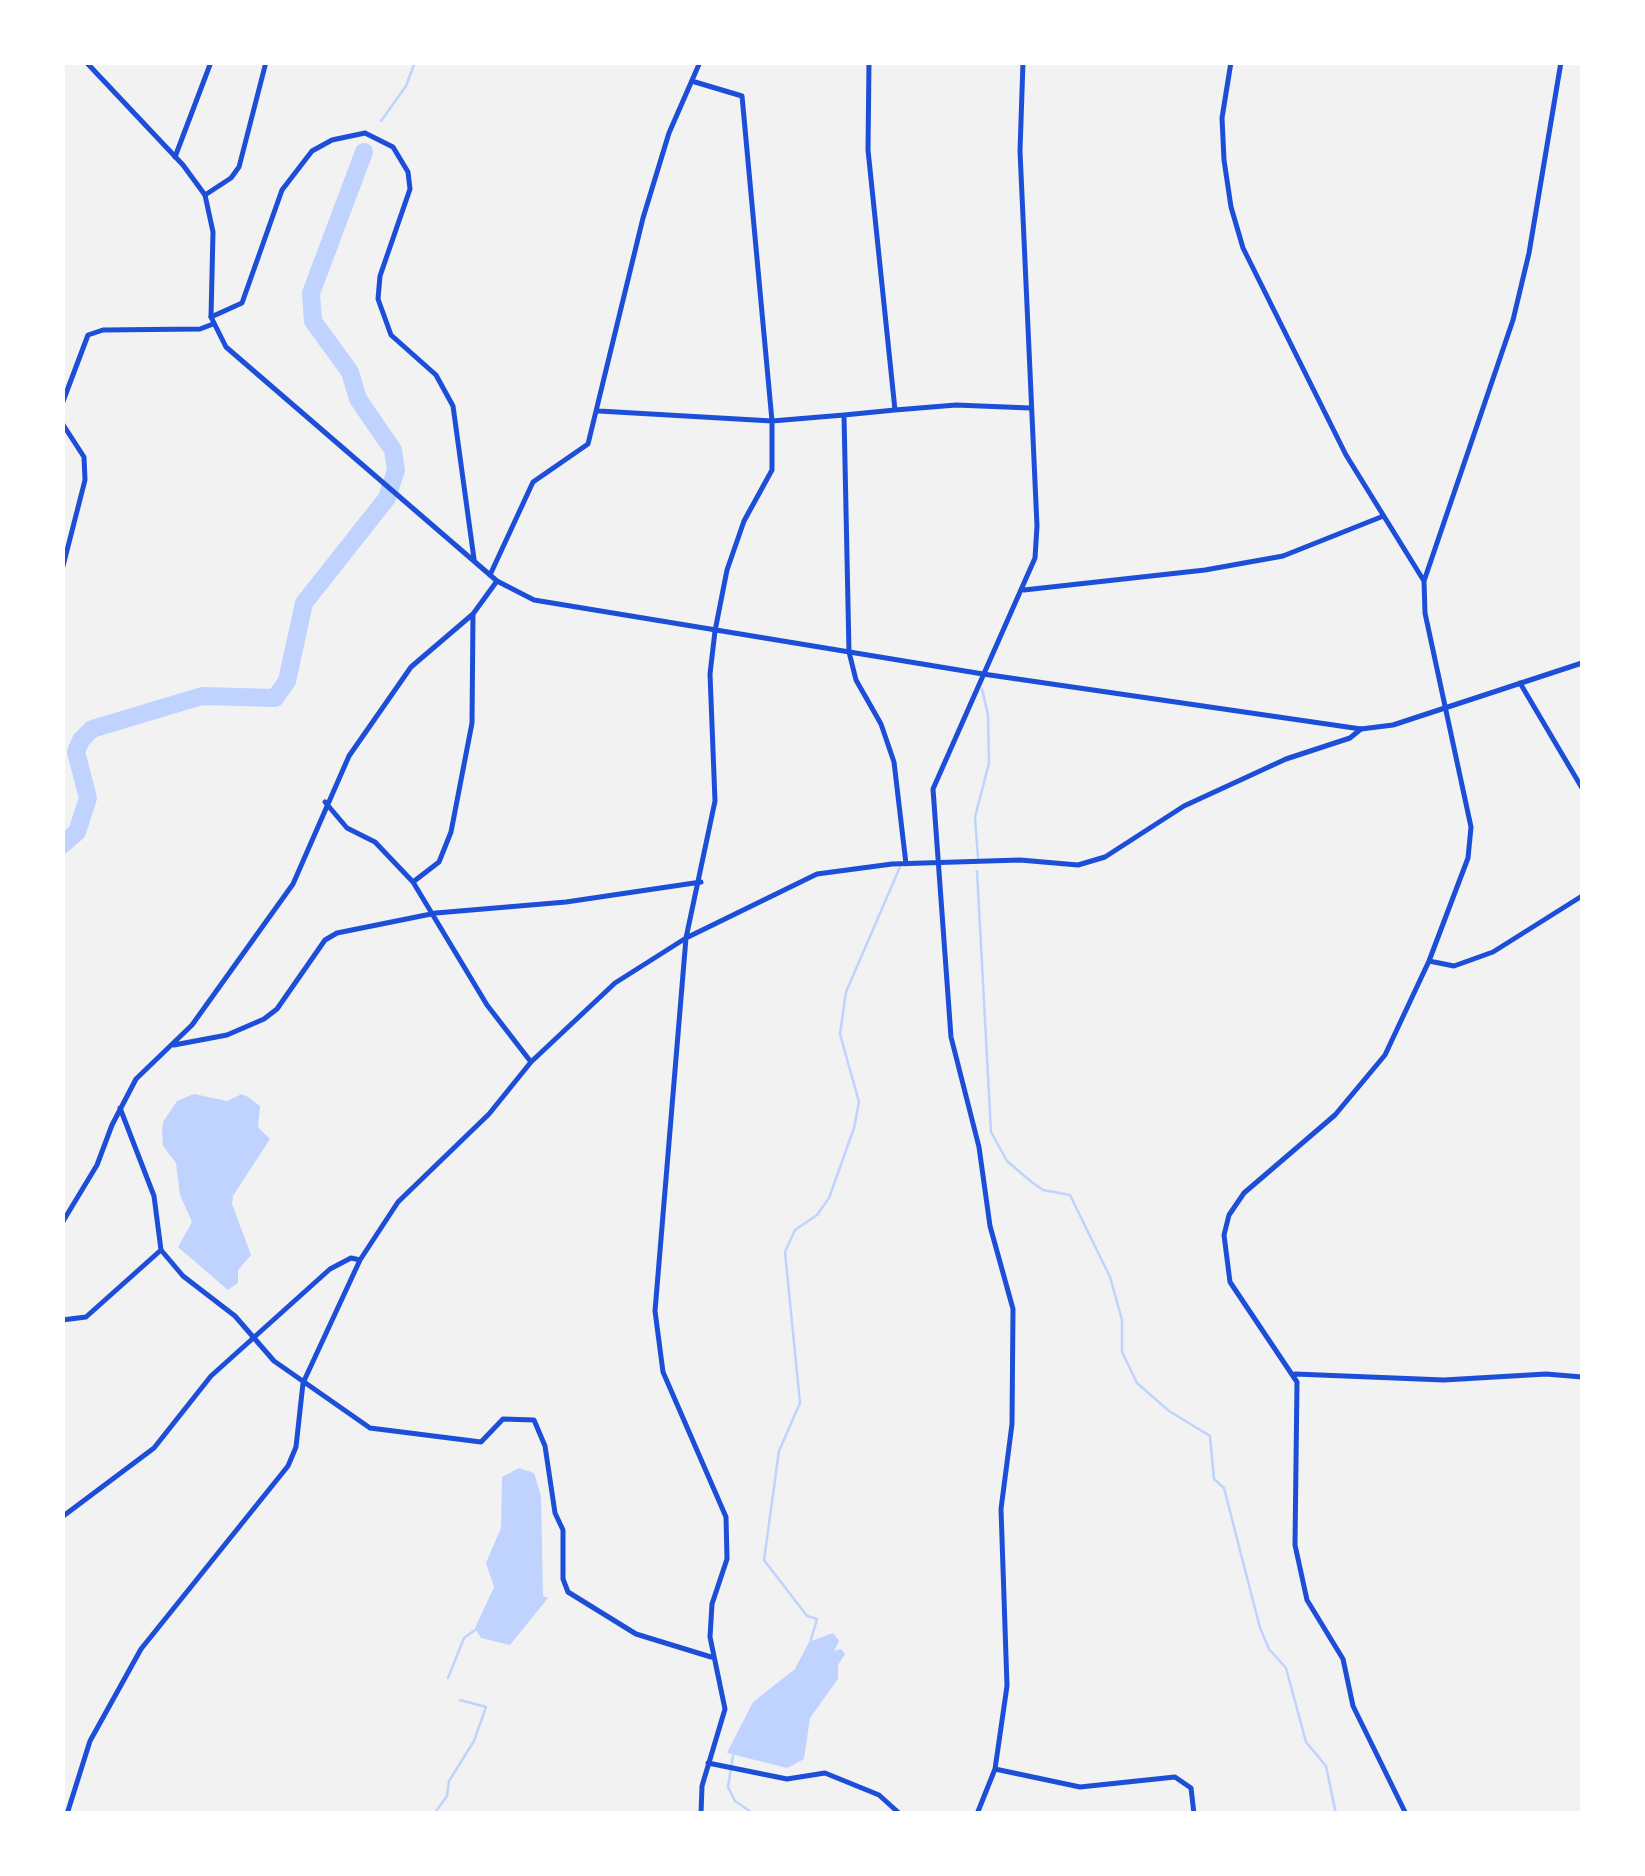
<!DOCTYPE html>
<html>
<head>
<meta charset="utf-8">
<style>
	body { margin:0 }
	#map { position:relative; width:1645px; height:1876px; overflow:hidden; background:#f2f2f2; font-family:Rubik,sans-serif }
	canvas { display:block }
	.frame { position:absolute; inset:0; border:65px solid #fff; pointer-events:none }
</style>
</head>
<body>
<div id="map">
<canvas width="1645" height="1876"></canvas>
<div class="frame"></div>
</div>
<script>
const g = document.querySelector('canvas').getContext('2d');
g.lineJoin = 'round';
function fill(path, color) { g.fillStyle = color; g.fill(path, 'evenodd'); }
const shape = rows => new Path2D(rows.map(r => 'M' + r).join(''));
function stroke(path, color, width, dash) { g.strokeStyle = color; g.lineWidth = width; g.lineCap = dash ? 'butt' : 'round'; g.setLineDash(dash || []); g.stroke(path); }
const water = shape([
	[194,1094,227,1101,242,1094,248,1097,260,1106,258,1127,270,1139,233,1196,232,1204,251,1255,238,1270,238,1283,228,1290,178,1247,192,1222,180,1195,176,1163,163,1146,162,1133,163,1122,177,1101],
	[519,1468,534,1473,541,1496,543,1596,548,1598,510,1645,481,1638,475,1628,494,1587,486,1563,501,1528,502,1477],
	[833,1633,839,1641,834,1651,841,1649,845,1654,838,1665,838,1679,810,1718,804,1759,787,1768,727,1753,753,1702,795,1669,809,1642]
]);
const stream = shape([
	[381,121,406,86,415,62],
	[978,858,975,817,989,763,988,715,982,689],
	[977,871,991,1132,1007,1161,1029,1180,1043,1190,1070,1195,1110,1277,1122,1320,1122,1352,1137,1383,1169,1411,1210,1436,1214,1479,1224,1488,1260,1628,1269,1649,1286,1668,1306,1742,1326,1766,1336,1814],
	[810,1643,817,1619,807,1616,764,1560,779,1451,800,1403,785,1252,795,1230,817,1215,829,1198,854,1128,859,1102,840,1034,846,992,900,867],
	[448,1678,464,1638,475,1630],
	[733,1756,728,1787,735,1801,754,1814],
	[434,1814,447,1796,449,1781,474,1741,486,1707,460,1700]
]);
const river = shape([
	[62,845,77,832,88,798,76,752,81,740,92,729,202,696,275,698,287,681,304,603,387,498,396,470,393,450,358,399,350,372,313,321,311,293,364,152]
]);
const minor = shape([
	[869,62,868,150,895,410,844,415,849,652,856,680,881,724,894,762,906,864],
	[1231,62,1222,118,1224,160,1231,207,1243,248,1346,455,1424,581],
	[695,82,742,96,772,421,772,470,744,521,727,570,715,631,710,674,715,801,686,938,655,1311,663,1372,726,1517,727,1559,712,1604,710,1637,725,1709,702,1786,701,1814],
	[175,157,211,62],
	[205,195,231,178,239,167,266,62],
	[211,317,242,303,282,190,312,151,332,140,365,133,393,147,408,172,410,189,380,276,378,299,391,335,436,375,453,406,474,559],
	[62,404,88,335,103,330,200,329,213,324],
	[895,410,956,405,1030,408],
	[599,411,772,421,844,415],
	[62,423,84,457,85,480,62,570],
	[490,575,533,482,588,444,643,218,669,133,700,62],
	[1024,590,1205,570,1283,556,1381,517],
	[1520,683,1582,788],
	[325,802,347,828,375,842,413,882,487,1005,531,1062],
	[413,882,439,862,451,832,472,723,473,614],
	[1429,961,1454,966,1493,952,1582,896],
	[174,1045,227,1035,264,1019,277,1009,325,940,337,933,436,913,566,902,701,882],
	[120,1108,154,1196,161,1250,183,1276,235,1316,274,1361,370,1428,481,1442,503,1419,534,1420,545,1446,555,1513,563,1530,563,1579,568,1592,636,1634,711,1657],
	[62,1223,97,1165,112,1125,136,1079,192,1025,293,884,349,756,411,667,473,614,497,581],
	[62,1320,86,1317,161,1250],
	[1295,1374,1444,1380,1546,1374,1582,1377],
	[62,1517,154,1448,211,1376,330,1269,351,1258,360,1260],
	[708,1763,787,1779,825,1773,879,1795,900,1814],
	[995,1769,1080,1787,1175,1777,1191,1788,1194,1814],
	[67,1814,90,1741,141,1649,288,1466,296,1447,303,1383,360,1260,398,1202,489,1114,531,1062,615,983,686,938,817,874,892,864,1020,860,1078,865,1105,857,1184,806,1286,759,1350,738,1361,729],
	[977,1814,995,1769,1007,1686,1001,1509,1012,1424,1013,1309,990,1226,979,1147,951,1037,933,789,1035,558,1037,526,1020,151,1023,62],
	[1406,1814,1353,1706,1343,1659,1307,1600,1295,1545,1297,1382,1230,1282,1224,1235,1229,1215,1244,1193,1335,1115,1385,1055,1429,961,1468,858,1471,827,1425,613,1424,581,1513,320,1529,253,1561,62]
]);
const tertiary = shape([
	[86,62,183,165,205,195,213,232,211,317,226,347,497,581,534,600,983,674,1361,729,1393,725,1582,663]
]);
fill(water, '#bfd3fe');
stroke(stream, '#bfd3fe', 2.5);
stroke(river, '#bfd3fe', 18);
stroke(minor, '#1d4ed8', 5);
stroke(tertiary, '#1d4ed8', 5);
</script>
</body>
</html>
